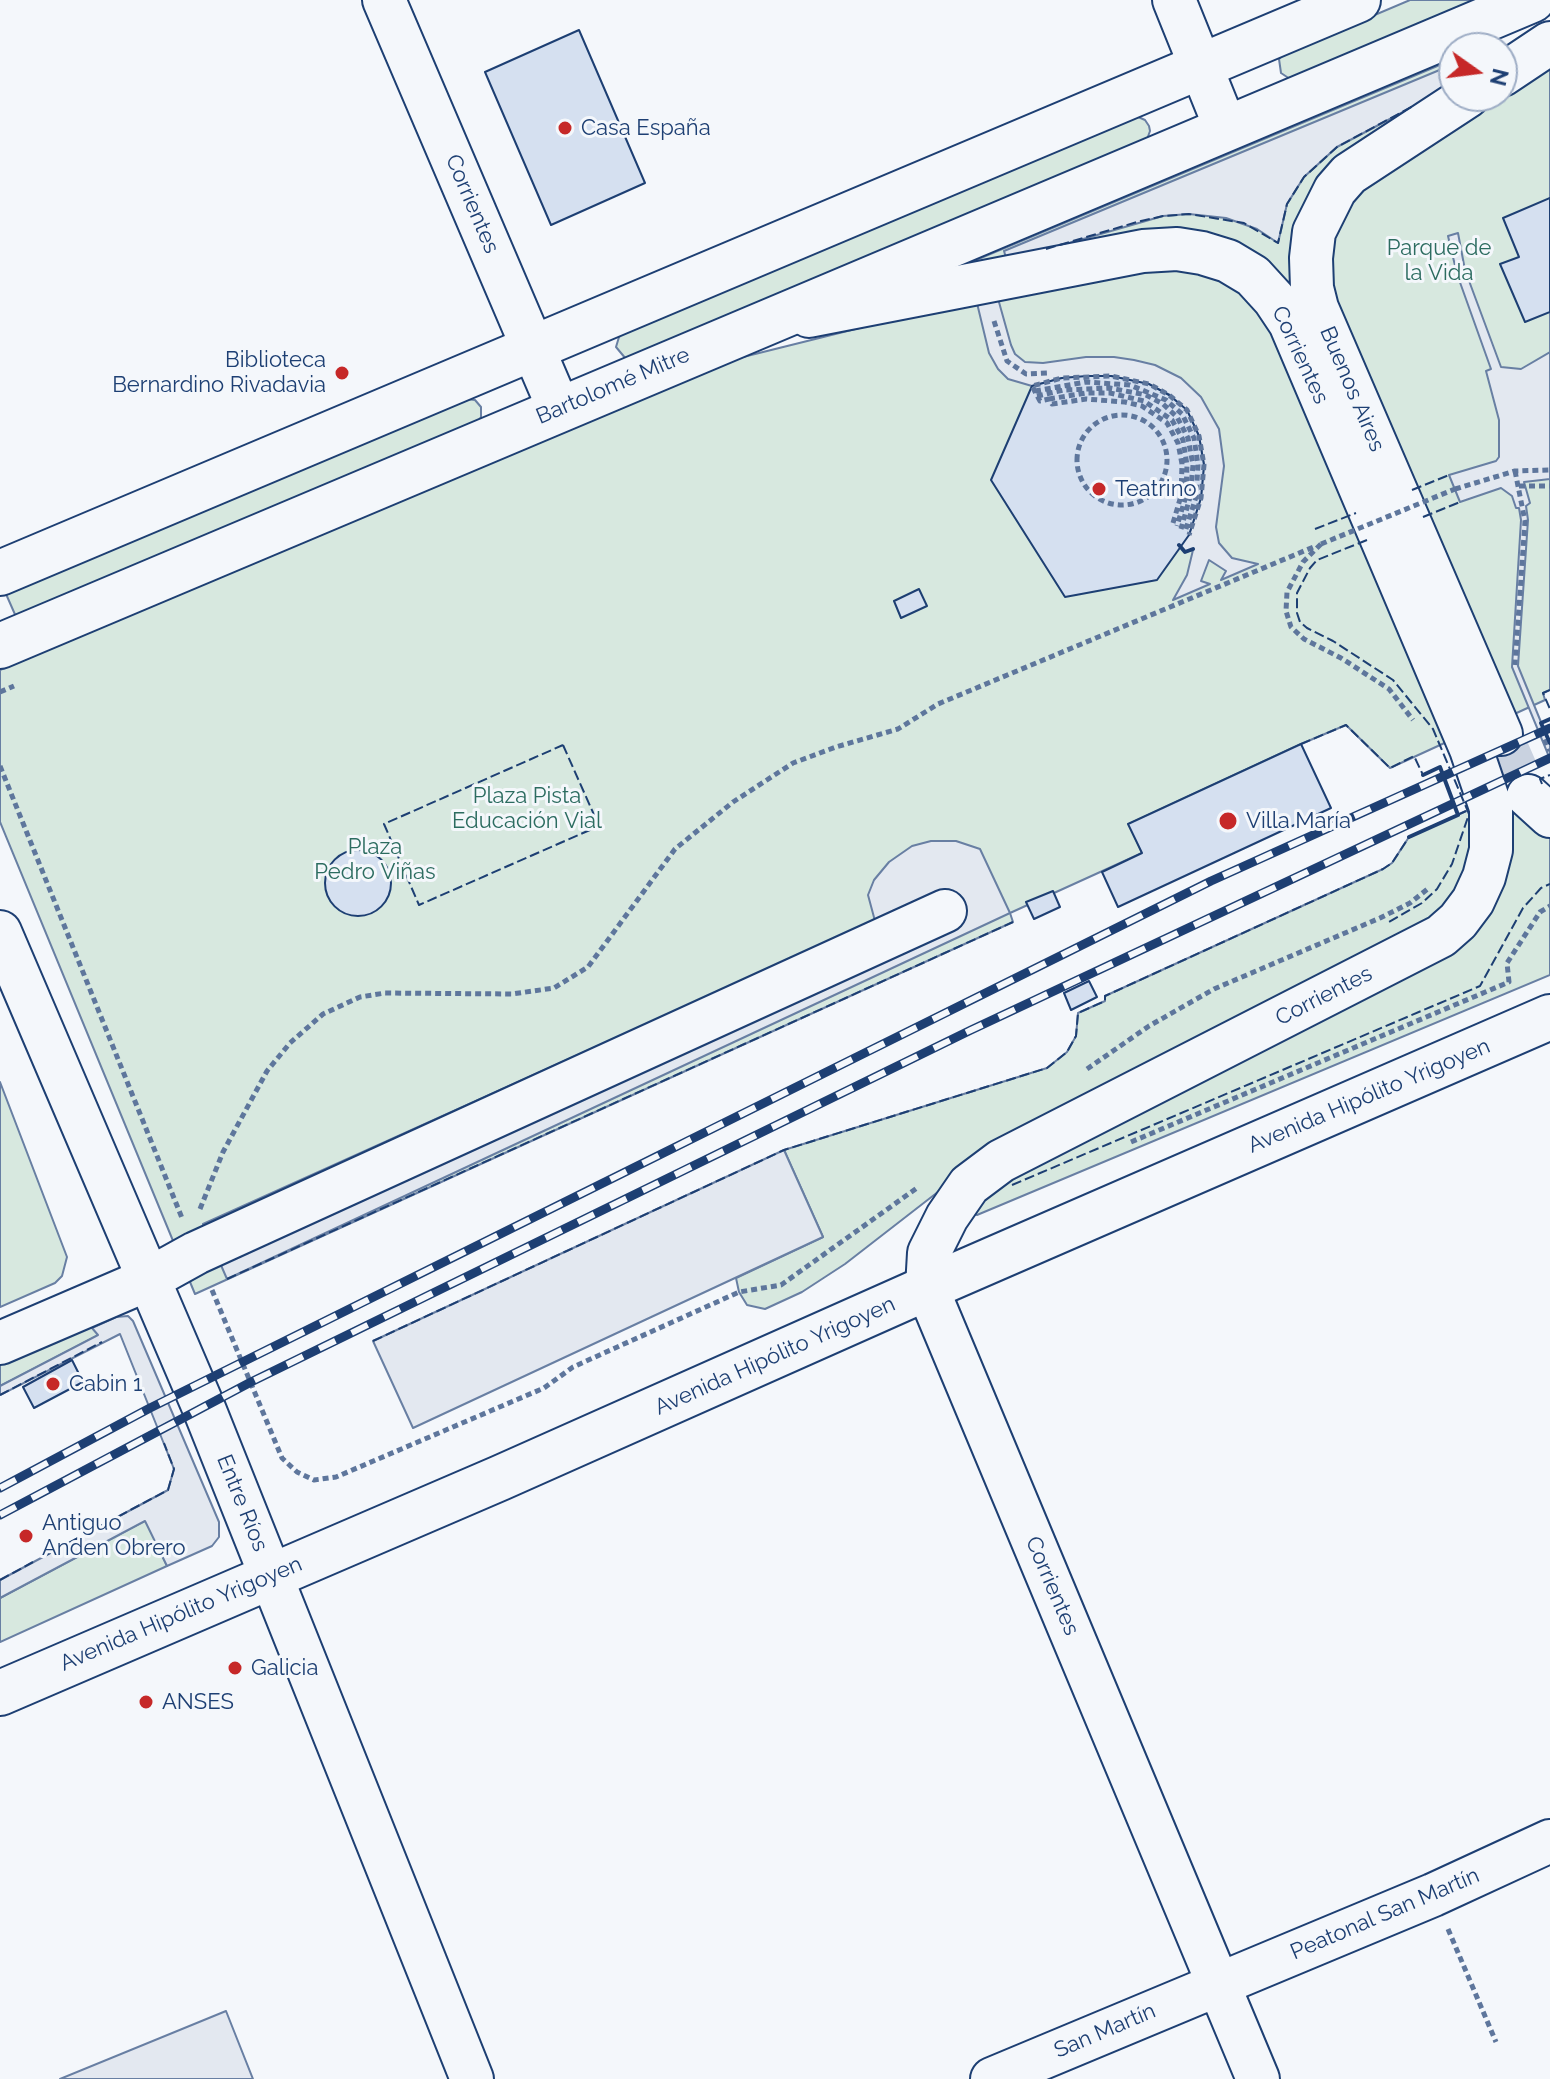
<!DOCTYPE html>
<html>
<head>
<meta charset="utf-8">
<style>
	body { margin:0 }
	#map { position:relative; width:1550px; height:2079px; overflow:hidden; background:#f4f7fb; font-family:Raleway,sans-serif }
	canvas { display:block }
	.north { position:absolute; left:1438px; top:32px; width:80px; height:80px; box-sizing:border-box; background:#f4f7fb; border:2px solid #9eadc5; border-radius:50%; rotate:104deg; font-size:22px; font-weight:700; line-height:32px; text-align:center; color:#1d3f73 }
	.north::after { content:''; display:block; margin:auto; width:28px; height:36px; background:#c62828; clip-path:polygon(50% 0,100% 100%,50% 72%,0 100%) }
</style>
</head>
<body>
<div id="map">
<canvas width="1550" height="2079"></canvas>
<div class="north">N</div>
</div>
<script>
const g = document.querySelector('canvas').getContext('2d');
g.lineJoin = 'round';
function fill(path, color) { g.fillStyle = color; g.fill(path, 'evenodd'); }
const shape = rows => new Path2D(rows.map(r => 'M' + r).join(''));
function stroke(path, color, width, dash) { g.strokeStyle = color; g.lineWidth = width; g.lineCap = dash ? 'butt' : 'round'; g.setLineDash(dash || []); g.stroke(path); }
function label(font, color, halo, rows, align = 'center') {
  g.font = font + ' Raleway,sans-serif'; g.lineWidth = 6; g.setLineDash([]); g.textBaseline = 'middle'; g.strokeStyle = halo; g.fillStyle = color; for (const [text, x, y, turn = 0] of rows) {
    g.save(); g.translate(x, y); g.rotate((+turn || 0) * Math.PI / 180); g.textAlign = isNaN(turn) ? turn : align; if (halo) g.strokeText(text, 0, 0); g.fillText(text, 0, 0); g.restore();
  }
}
const green = shape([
	[1410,0,1481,0,1290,79,1281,73,1279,59,1285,53,1410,0],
	[1550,56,1550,690,1543,693,1545,700,1510,716,1331,298,1330,231,1371,172,1488,96,1502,96,1502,87,1550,56],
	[1454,59,1454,92,1367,146,1290,295,1266,268,957,268,1454,59],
	[1136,116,1145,120,1149,126,1150,131,1146,142,626,359,616,347,619,337,623,333,1136,116],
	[1177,264,1233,281,1265,316,1451,740,1390,768,1346,725,1301,744,1129,824,1142,853,1010,913,1013,922,195,1294,0,822,0,670,735,359,976,299,1177,264],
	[466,399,475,400,481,407,481,417,476,425,17,619,6,594,466,399],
	[1506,802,1550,836,1550,975,977,1215,971,1213,983,1193,1411,968,1506,802],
	[1475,807,1477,850,1446,913,983,1157,845,1264,802,1292,765,1309,747,1305,739,1292,736,1278,823,1237,784,1150,1047,1068,1067,1052,1076,1036,1078,1013,1105,1001,1105,996,1383,869,1392,863,1409,837,1475,807],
	[0,1082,67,1257,62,1276,55,1283,0,1307,0,1082],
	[108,1307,116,1317,93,1328,99,1335,0,1386,0,1362,108,1307],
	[146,1520,167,1566,0,1642,0,1598,146,1520]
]);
const parking = shape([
	[1454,64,1454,85,1337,147,1304,177,1287,204,1278,243,1257,229,1226,218,1189,214,1163,216,1007,261,1004,251,1454,64],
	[1458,233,1465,270,1501,367,1521,369,1550,352,1550,479,1524,482,1530,503,1526,506,1528,520,1518,666,1550,744,1550,759,1512,667,1521,520,1519,508,1516,508,1512,496,1501,488,1460,502,1449,475,1496,461,1499,457,1499,420,1486,371,1491,369,1457,274,1448,236,1458,233],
	[997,295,1011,345,1015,354,1025,362,1043,363,1086,357,1114,357,1134,360,1155,365,1181,378,1201,397,1219,429,1224,466,1216,527,1219,543,1232,558,1258,564,1221,580,1226,571,1209,560,1201,581,1210,584,1173,600,1187,575,1193,550,1185,552,1176,541,1189,535,1201,498,1204,465,1199,436,1187,411,1170,395,1149,385,1111,376,1062,378,1032,386,1008,379,998,369,989,353,976,299,997,295],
	[931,841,956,841,980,849,1010,913,227,1279,203,1224,875,921,868,895,874,880,889,862,912,846,931,841],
	[784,1150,823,1237,413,1428,373,1341,784,1150],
	[128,1316,133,1321,219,1522,219,1537,212,1546,167,1566,145,1521,0,1598,0,1580,168,1490,174,1469,120,1334,0,1395,0,1386,98,1335,92,1328,116,1317,128,1316],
	[226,2011,253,2079,60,2079,226,2011]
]);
const building = shape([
	[579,30,645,183,551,225,485,72,579,30],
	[1550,198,1550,312,1525,322,1500,264,1519,257,1503,218,1550,198],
	[1087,376,1111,376,1149,384,1169,395,1187,410,1199,436,1204,465,1201,498,1189,535,1157,580,1065,597,991,480,1032,386,1062,378,1087,376],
	[919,589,927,606,901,618,894,601,919,589],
	[1301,744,1331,808,1118,907,1102,872,1142,853,1128,824,1301,744],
	'325 883a33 33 0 1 1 66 0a33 33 0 1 1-66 0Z',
	[1053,891,1060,907,1034,919,1026,902,1053,891],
	[1089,981,1097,997,1071,1010,1064,993,1089,981],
	[72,1360,83,1382,34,1408,23,1387,72,1360]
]);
const minorTunnel = shape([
	[1501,734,1528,796]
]);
const path = shape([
	[994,321,1007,361,1026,374,1047,373],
	[1035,391,1086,382,1130,385,1166,400,1182,414,1194,438,1198,465,1196,497,1185,532],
	[1037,396,1064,390,1110,388,1146,395,1163,404,1177,417,1188,438,1193,465,1190,497,1181,529],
	[1049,399,1086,393,1110,393,1144,401,1172,420,1183,440,1187,465,1186,496,1177,526],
	'1077 460a45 45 0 1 1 90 0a45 45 0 1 1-90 0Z',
	[1515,471,1525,521,1515,665],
	[1519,486,1550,486],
	[1455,489,1515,471,1550,470],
	[1173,523,1181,496,1182,464,1178,443,1167,423,1142,406,1125,402,1086,399,1052,404,1049,399,1040,401,1032,386,1062,378,1111,376,1149,384,1169,395,1187,410,1199,436,1204,465,1201,498,1189,535],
	[1321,544,1303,562,1287,592,1286,611,1291,627,1304,639,1341,658,1389,689,1413,720],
	[0,692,14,686],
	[1541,730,1550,751],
	[0,766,182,1218],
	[1087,1069,1149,1026,1214,989,1380,918,1410,903,1430,887],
	[1131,1142,1509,982,1507,963,1540,912,1550,906],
	[200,1209,223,1152,267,1071,290,1043,323,1014,360,997,385,993,512,994,554,988,588,967,675,849,733,802,793,763,836,747,898,729,938,704,1316,546],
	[212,1290,282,1458,297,1472,314,1480,336,1477,544,1388,573,1367,739,1292,781,1285,917,1188],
	[1448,1929,1496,2042]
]);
const minor = shape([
	[384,0,559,409],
	[1174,0,1226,129],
	[1502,75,1550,43],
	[1468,96,1349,174,1335,190,1314,232,1311,258,1312,288,1317,308,1501,734],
	[809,316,1143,251,1177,249,1202,253,1228,261,1253,276,1274,299,1290,323,1471,749,1491,808,1491,850,1484,877,1473,901,1458,921,1441,936,1001,1161,969,1185,947,1217,929,1253,927,1288,1258,2079],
	[1528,796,1550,816],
	[0,932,203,1406,472,2079],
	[0,1343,149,1279,196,1253,945,911],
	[992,2079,1433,1895,1550,1841]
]);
const major = shape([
	[0,573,1358,0],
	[0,646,1532,0],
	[0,1693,500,1478,927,1288,1550,1017]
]);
const rail = shape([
	[0,1488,150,1408,1211,881,1550,728],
	[0,1515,251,1382,971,1030,1550,758]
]);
const pathBridge = shape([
	[1321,544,1455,489]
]);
const fence = shape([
	[1046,249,1137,222,1163,216,1189,214,1244,223,1278,243,1287,204,1304,177,1337,147,1415,105],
	[1412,490,1449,475],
	[1423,517,1460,502],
	[1315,529,1356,513],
	[1367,540,1317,560,1310,568,1297,593,1297,613,1300,622,1307,628,1333,641,1393,680,1433,729,1469,814,1452,864,1437,889,1422,903,1389,922],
	[1550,690,1543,693,1550,709],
	[1301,744,1346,725,1390,768,1414,756,1423,775],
	[563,745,599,826,419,905,384,824,563,745],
	[1542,784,1540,779,1550,775],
	[1012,1185,1480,986,1523,908,1541,888,1550,884],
	[227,1279,1013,922],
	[373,1341,784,1150,1047,1068,1067,1052,1076,1036,1078,1013,1105,1001,1105,996,1383,869,1392,863,1409,837,1466,811],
	[0,1395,102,1342],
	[44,1556,168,1490,174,1469,164,1443],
	[0,1580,33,1562]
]);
const wall = shape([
	[1179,545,1185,552,1193,549],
	[1550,719,1541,723,1550,743],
	[1409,837,1458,815,1440,767,1423,775]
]);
const markers = [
	[565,128,8,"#c62828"],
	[342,373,8,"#c62828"],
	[1099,489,8,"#c62828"],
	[1228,821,10,"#c62828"],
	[53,1384,8,"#c62828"],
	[26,1536,8,"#c62828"],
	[235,1668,8,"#c62828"],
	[146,1702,8,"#c62828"]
];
const poiNames = [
	["Casa España",581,128],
	["Biblioteca",326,360,"right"],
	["Bernardino Rivadavia",326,385,"right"],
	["Teatrino",1115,489],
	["Villa María",1246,821],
	["Cabin 1",69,1384],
	["Antiguo",42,1523],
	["Anden Obrero",42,1548],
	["Galicia",251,1668],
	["ANSES",162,1702]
];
const streetNames = [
	["Corrientes",472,204,67],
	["Corrientes",1300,355,65],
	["Bartolomé Mitre",613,386,-23],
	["Buenos Aires",1352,389,67],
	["Corrientes",1324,996,-27],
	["Avenida Hipólito Yrigoyen",1369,1096,-23],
	["Avenida Hipólito Yrigoyen",775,1356,-24],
	["Entre Ríos",242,1503,68],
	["Corrientes",1052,1586,67],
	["Avenida Hipólito Yrigoyen",181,1614,-23],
	["Peatonal San Martín",1385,1914,-23],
	["San Martín",1105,2031,-23]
];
const parkNames = [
	["Parque de",1439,248],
	["la Vida",1439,273],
	["Plaza Pista",527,796],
	["Educación Vial",527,821],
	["Plaza",375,847],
	["Pedro Viñas",375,872]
];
fill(green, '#d7e8df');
stroke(green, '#687fa3', 2);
fill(parking, '#e3e8f0');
stroke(parking, '#687fa3', 2);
fill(building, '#d5e0f0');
stroke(building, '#1d3f73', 2);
stroke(minorTunnel, '#c9d2e0', 42, [42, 21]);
stroke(minor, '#1d3f73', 46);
stroke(major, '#1d3f73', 48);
stroke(path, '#5e769c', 5, [6, 4]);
stroke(minor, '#f4f7fb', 42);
stroke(major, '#f4f7fb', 44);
stroke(rail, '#1d3f73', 9);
stroke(rail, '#f4f7fb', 6, [18]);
stroke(pathBridge, '#5e769c', 5, [6, 4]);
stroke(fence, '#1d3f73', 2, [10, 4]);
stroke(wall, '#1d3f73', 4);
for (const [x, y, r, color] of markers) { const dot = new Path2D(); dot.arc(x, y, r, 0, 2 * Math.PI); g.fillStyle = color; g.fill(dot); stroke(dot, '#f4f7fb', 3); }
label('22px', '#1d3f73', '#f4f7fb', poiNames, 'left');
label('22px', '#1d3f73', '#f4f7fb', streetNames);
label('22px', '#2c6c60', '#f4f7fb', parkNames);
</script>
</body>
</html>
